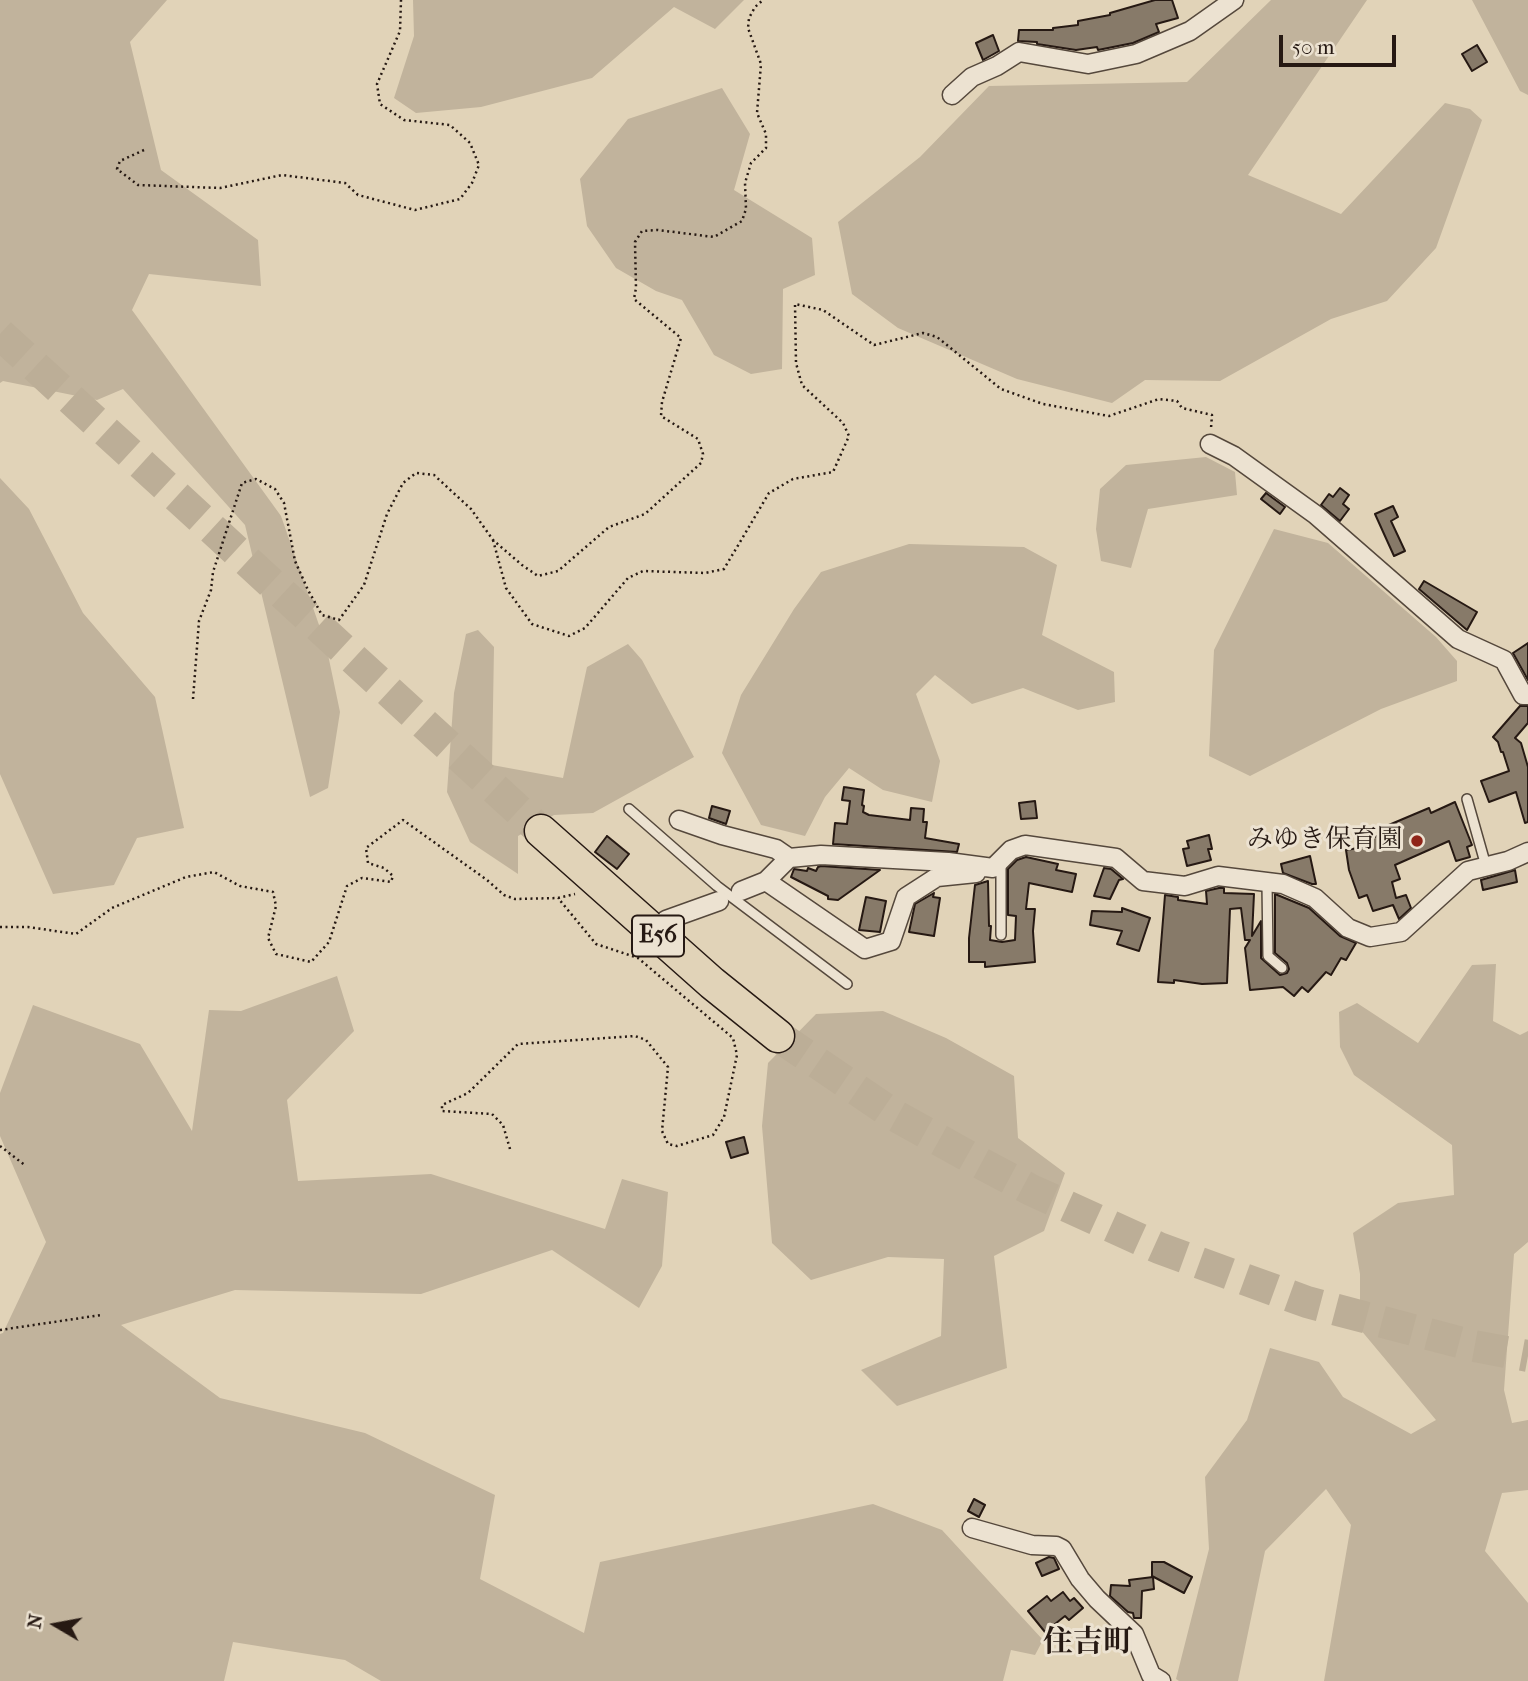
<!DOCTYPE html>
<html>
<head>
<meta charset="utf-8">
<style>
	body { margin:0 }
	#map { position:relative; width:1528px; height:1681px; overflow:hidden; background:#e1d3b8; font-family:"IM FELL French Canon",serif }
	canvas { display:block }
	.north { position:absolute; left:21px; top:1590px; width:70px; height:70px; -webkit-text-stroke:5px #ece2d1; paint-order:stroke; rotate:280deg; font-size:19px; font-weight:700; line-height:28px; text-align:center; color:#261913 }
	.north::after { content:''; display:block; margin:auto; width:24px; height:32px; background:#261913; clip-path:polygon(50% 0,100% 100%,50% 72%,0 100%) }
	.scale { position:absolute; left:1279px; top:35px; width:117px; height:32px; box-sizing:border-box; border:4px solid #261913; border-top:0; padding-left:9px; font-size:21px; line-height:24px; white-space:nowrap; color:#261913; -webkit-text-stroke:5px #ece2d1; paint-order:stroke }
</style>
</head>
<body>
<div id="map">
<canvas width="1528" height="1681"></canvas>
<div class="north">N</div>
<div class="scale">50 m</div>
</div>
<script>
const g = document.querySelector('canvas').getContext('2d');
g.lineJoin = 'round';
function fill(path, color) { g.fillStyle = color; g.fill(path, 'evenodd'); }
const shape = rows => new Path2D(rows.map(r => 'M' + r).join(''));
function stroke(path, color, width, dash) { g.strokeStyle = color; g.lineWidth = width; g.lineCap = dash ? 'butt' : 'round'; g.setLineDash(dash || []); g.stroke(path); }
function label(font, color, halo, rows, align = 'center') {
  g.font = font + ' "IM FELL French Canon","Noto Serif JP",serif'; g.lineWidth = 6; g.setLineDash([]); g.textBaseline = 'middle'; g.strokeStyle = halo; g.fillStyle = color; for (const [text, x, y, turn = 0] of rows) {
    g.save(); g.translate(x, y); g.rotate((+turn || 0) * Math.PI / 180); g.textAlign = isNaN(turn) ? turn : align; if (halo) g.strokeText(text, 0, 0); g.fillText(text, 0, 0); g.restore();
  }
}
const green = shape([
	[0,0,167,0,130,42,161,170,258,240,261,286,149,274,132,310,281,516,326,645,340,712,328,788,310,797,245,525,123,389,97,400,3,381,0,383],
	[413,0,744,0,715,29,674,7,592,78,481,107,416,113,394,98,414,36],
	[1271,0,1367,0,1248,175,1341,214,1445,103,1470,109,1482,120,1436,248,1387,301,1331,319,1220,381,1145,380,1112,403,1017,379,898,328,852,294,838,222,920,157,989,86,1187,82],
	[1472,0,1528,0,1528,95,1520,91],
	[722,88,750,134,734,190,812,238,815,275,783,289,782,369,751,374,714,355,682,300,656,291,616,268,587,226,580,179,628,119],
	[1206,457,1235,472,1237,495,1148,509,1131,568,1101,561,1096,529,1100,489,1126,465],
	[0,478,29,509,83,613,155,697,184,828,137,838,114,885,53,894,0,774],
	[1274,529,1328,543,1436,637,1457,661,1457,681,1381,709,1250,776,1209,756,1214,650],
	[909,544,1024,547,1057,565,1042,635,1114,672,1115,702,1078,710,1023,688,972,704,935,675,916,694,940,761,932,802,883,790,849,768,825,797,805,836,761,825,722,753,741,695,794,609,821,572],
	[478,630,494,647,492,765,563,778,587,667,628,644,642,660,694,757,593,813,554,815,518,836,518,874,470,842,447,792,454,693,466,634],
	[1496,964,1493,1021,1520,1035,1528,1031,1528,1242,1514,1254,1504,1390,1512,1423,1528,1420,1528,1490,1502,1493,1485,1551,1528,1603,1528,1681,1324,1681,1351,1525,1326,1489,1265,1551,1238,1681,1179,1681,1176,1679,1209,1549,1205,1477,1247,1420,1270,1348,1319,1362,1343,1397,1411,1434,1436,1420,1360,1329,1360,1274,1353,1233,1398,1203,1454,1195,1452,1145,1354,1075,1340,1047,1339,1012,1357,1003,1418,1043,1472,965],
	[337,976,354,1031,287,1100,298,1181,431,1174,605,1229,622,1179,668,1192,662,1266,639,1308,552,1250,421,1294,235,1290,121,1325,220,1398,365,1433,495,1495,480,1579,584,1633,600,1562,873,1504,942,1530,1043,1640,1035,1655,1011,1650,1003,1681,381,1681,345,1660,233,1642,224,1681,0,1681,0,1334,3,1333,46,1242,0,1136,0,1093,33,1005,140,1044,192,1131,209,1010,241,1011],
	[883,1011,946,1038,1014,1076,1018,1138,1065,1173,1044,1231,994,1256,1007,1368,897,1406,861,1370,941,1336,944,1259,888,1257,811,1280,772,1243,762,1126,768,1063,816,1014]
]);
const building = shape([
	[1155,0,1172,0,1178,18,1156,24,1159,32,1133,43,1098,50,1097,47,1076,50,1037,44,1037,42,1018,41,1019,30,1053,30,1053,28,1078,25,1078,21,1110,15,1110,13,1155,0],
	[993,35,999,51,983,60,976,43,993,35],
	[1477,45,1487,62,1472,71,1462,54,1477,45],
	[1340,488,1349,495,1343,504,1349,509,1340,521,1321,505,1329,494,1333,497,1340,488],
	[1266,493,1285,507,1280,514,1261,499,1266,493],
	[1393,506,1398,517,1391,521,1405,551,1394,556,1375,514,1393,506],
	[1424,581,1477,612,1467,630,1419,589,1424,581],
	[1528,643,1528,680,1513,653,1528,643],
	[1520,706,1528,706,1528,723,1515,738,1521,743,1528,767,1528,822,1525,823,1516,792,1489,802,1481,781,1509,771,1503,752,1501,752,1498,742,1493,737,1520,706],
	[844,787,864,790,862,805,864,806,863,812,869,815,910,820,911,808,924,809,923,822,927,822,925,838,959,844,957,852,833,844,835,823,847,824,850,801,842,800,844,787],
	[1035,801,1037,818,1021,819,1019,803,1035,801],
	[1455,802,1472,845,1467,847,1470,857,1456,861,1449,841,1395,865,1400,879,1392,882,1396,898,1406,895,1411,908,1399,919,1393,905,1373,911,1367,895,1359,898,1349,870,1346,850,1370,846,1368,839,1386,833,1384,827,1429,808,1431,813,1455,802],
	[712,806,730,811,726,824,709,818,712,806],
	[1209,835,1212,849,1208,849,1211,860,1187,866,1183,849,1189,848,1187,841,1209,835],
	[607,836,629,854,617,869,595,852,607,836],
	[1310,856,1316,884,1312,884,1283,873,1281,864,1310,856],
	[1026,857,1058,864,1056,870,1076,874,1072,892,1029,883,1026,909,1035,909,1033,931,1035,962,985,967,985,962,969,962,969,938,975,885,988,881,989,926,991,926,990,940,1002,942,1015,940,1016,916,1008,915,1008,869,1017,860,1026,857],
	[821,866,880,870,838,900,828,899,828,896,791,877,794,869,807,871,808,868,816,871,818,867,821,866],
	[1104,868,1111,869,1123,879,1119,880,1110,899,1094,896,1104,868],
	[1515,870,1517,882,1483,890,1481,880,1515,870],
	[1219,888,1224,888,1224,893,1254,894,1252,936,1261,921,1261,958,1280,975,1287,973,1289,969,1287,963,1275,953,1275,894,1309,908,1340,936,1356,943,1346,960,1341,958,1331,975,1326,972,1308,992,1302,987,1294,996,1283,987,1250,990,1245,948,1250,940,1245,940,1241,908,1230,909,1227,983,1202,984,1174,980,1174,983,1158,982,1165,895,1178,897,1178,900,1207,904,1206,891,1219,888],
	[934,893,933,897,940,898,934,936,909,932,915,904,934,893],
	[866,897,886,901,880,932,859,930,866,897],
	[1122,908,1150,918,1139,951,1117,944,1122,931,1090,925,1092,911,1122,912,1122,908],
	[744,1137,748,1153,731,1158,726,1142,744,1137],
	[974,1499,985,1505,979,1517,968,1511,974,1499],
	[1049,1557,1054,1558,1059,1569,1042,1576,1036,1563,1049,1557],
	[1152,1562,1164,1562,1192,1577,1184,1593,1152,1576,1152,1562],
	[1153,1577,1154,1589,1142,1591,1141,1618,1134,1618,1133,1613,1128,1612,1110,1596,1111,1585,1130,1586,1129,1580,1153,1577],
	[1063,1592,1070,1601,1074,1598,1083,1608,1069,1620,1065,1616,1045,1632,1028,1611,1047,1596,1051,1601,1063,1592]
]);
const motorwayTunnel = shape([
	[0,334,541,831],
	[778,1036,894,1115,975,1160,1031,1190,1159,1248,1307,1302,1474,1346,1528,1356]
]);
const path = shape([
	[144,150,120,161,117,169,138,185,220,188,282,175,345,183,358,195,415,210,460,199,472,183,479,165,470,143,450,125,404,120,380,104,377,84,400,31,401,0],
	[493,540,506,588,532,624,569,636,585,628,628,578,643,571,705,573,724,569,769,493,793,479,833,472,849,436,843,423,802,385,796,363,795,304,823,310,874,345,923,333,937,337,1001,389,1043,404,1109,416,1159,399,1177,401,1182,408,1212,415,1211,428],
	[193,699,199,621,211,590,213,572,242,483,256,479,275,489,284,503,295,561,308,590,322,615,339,620,364,585,387,514,403,483,416,473,434,475,471,509,493,540,522,565,538,576,558,571,609,527,645,514,701,463,703,454,698,439,661,416,662,402,681,338,634,299,636,288,635,242,642,231,658,230,714,237,742,221,746,209,745,183,751,163,766,148,766,134,757,113,761,64,748,28,749,18,755,7,763,0],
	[0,927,28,927,76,934,112,908,186,877,214,872,240,886,273,892,276,906,268,938,276,954,311,962,329,942,347,886,362,878,391,882,393,876,384,868,368,863,366,848,403,820,487,880,504,895,515,899,558,898,575,894],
	[0,1146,26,1166],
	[510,1149,503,1125,492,1114,442,1111,442,1105,468,1093,518,1044,635,1036,646,1040,668,1067,662,1131,668,1144,677,1146,713,1135,724,1117,737,1055,733,1038,638,958,596,944,558,898],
	[0,1330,101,1315]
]);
const service = shape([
	[1467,799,1486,866],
	[629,809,717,886,847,984],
	[1001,863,1001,935],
	[1267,883,1268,956,1282,968]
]);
const minor = shape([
	[952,95,972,77,997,66,1019,52,1088,64,1136,54,1190,31,1234,0],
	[1210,444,1234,456,1316,515,1458,639,1504,660,1523,695,1528,695],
	[679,820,722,835,776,849,789,858],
	[766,881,865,949,891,941,906,897,937,877,976,873],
	[741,891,766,881,789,858,821,855,948,862,993,868,1011,850,1025,845,1116,858,1143,881,1185,886,1218,876,1283,884,1315,898,1348,928,1370,937,1401,932,1468,871,1508,861,1528,852],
	[666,920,719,901],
	[972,1528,1032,1545,1056,1546,1062,1549,1080,1579,1097,1599,1134,1634,1151,1675,1161,1681]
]);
const motorway = shape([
	[541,831,712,983,778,1036]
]);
const markers = [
	[1417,841,7,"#8f2418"]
];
const shields = [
	[658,936,52]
];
const shieldNames = [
	["E56",658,936]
];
const poiNames = [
	["みゆき保育園",1403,841]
];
const quarterNames = [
	["住吉町",1088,1644]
];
fill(green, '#c1b39c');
fill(building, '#877a69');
stroke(building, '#261913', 2);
stroke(motorwayTunnel, '#bcae97', 32, [32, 16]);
stroke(service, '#55483c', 12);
stroke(minor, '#55483c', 21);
stroke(motorway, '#261913', 35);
stroke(path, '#261913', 2.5, [2, 3.5]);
stroke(service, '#ece2d1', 9);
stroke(minor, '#ece2d1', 18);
stroke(motorway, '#e1d3b8', 32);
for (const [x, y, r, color] of markers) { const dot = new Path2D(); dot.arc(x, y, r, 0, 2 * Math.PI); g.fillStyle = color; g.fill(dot); stroke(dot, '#ece2d1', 2.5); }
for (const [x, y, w] of shields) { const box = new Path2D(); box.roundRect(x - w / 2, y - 20.5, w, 41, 5); g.fillStyle = '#ece2d1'; g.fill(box); stroke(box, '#261913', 2); }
label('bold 24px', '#261913', null, shieldNames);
label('26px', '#261913', '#ece2d1', poiNames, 'right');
label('bold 30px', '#261913', '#ece2d1', quarterNames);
</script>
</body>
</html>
